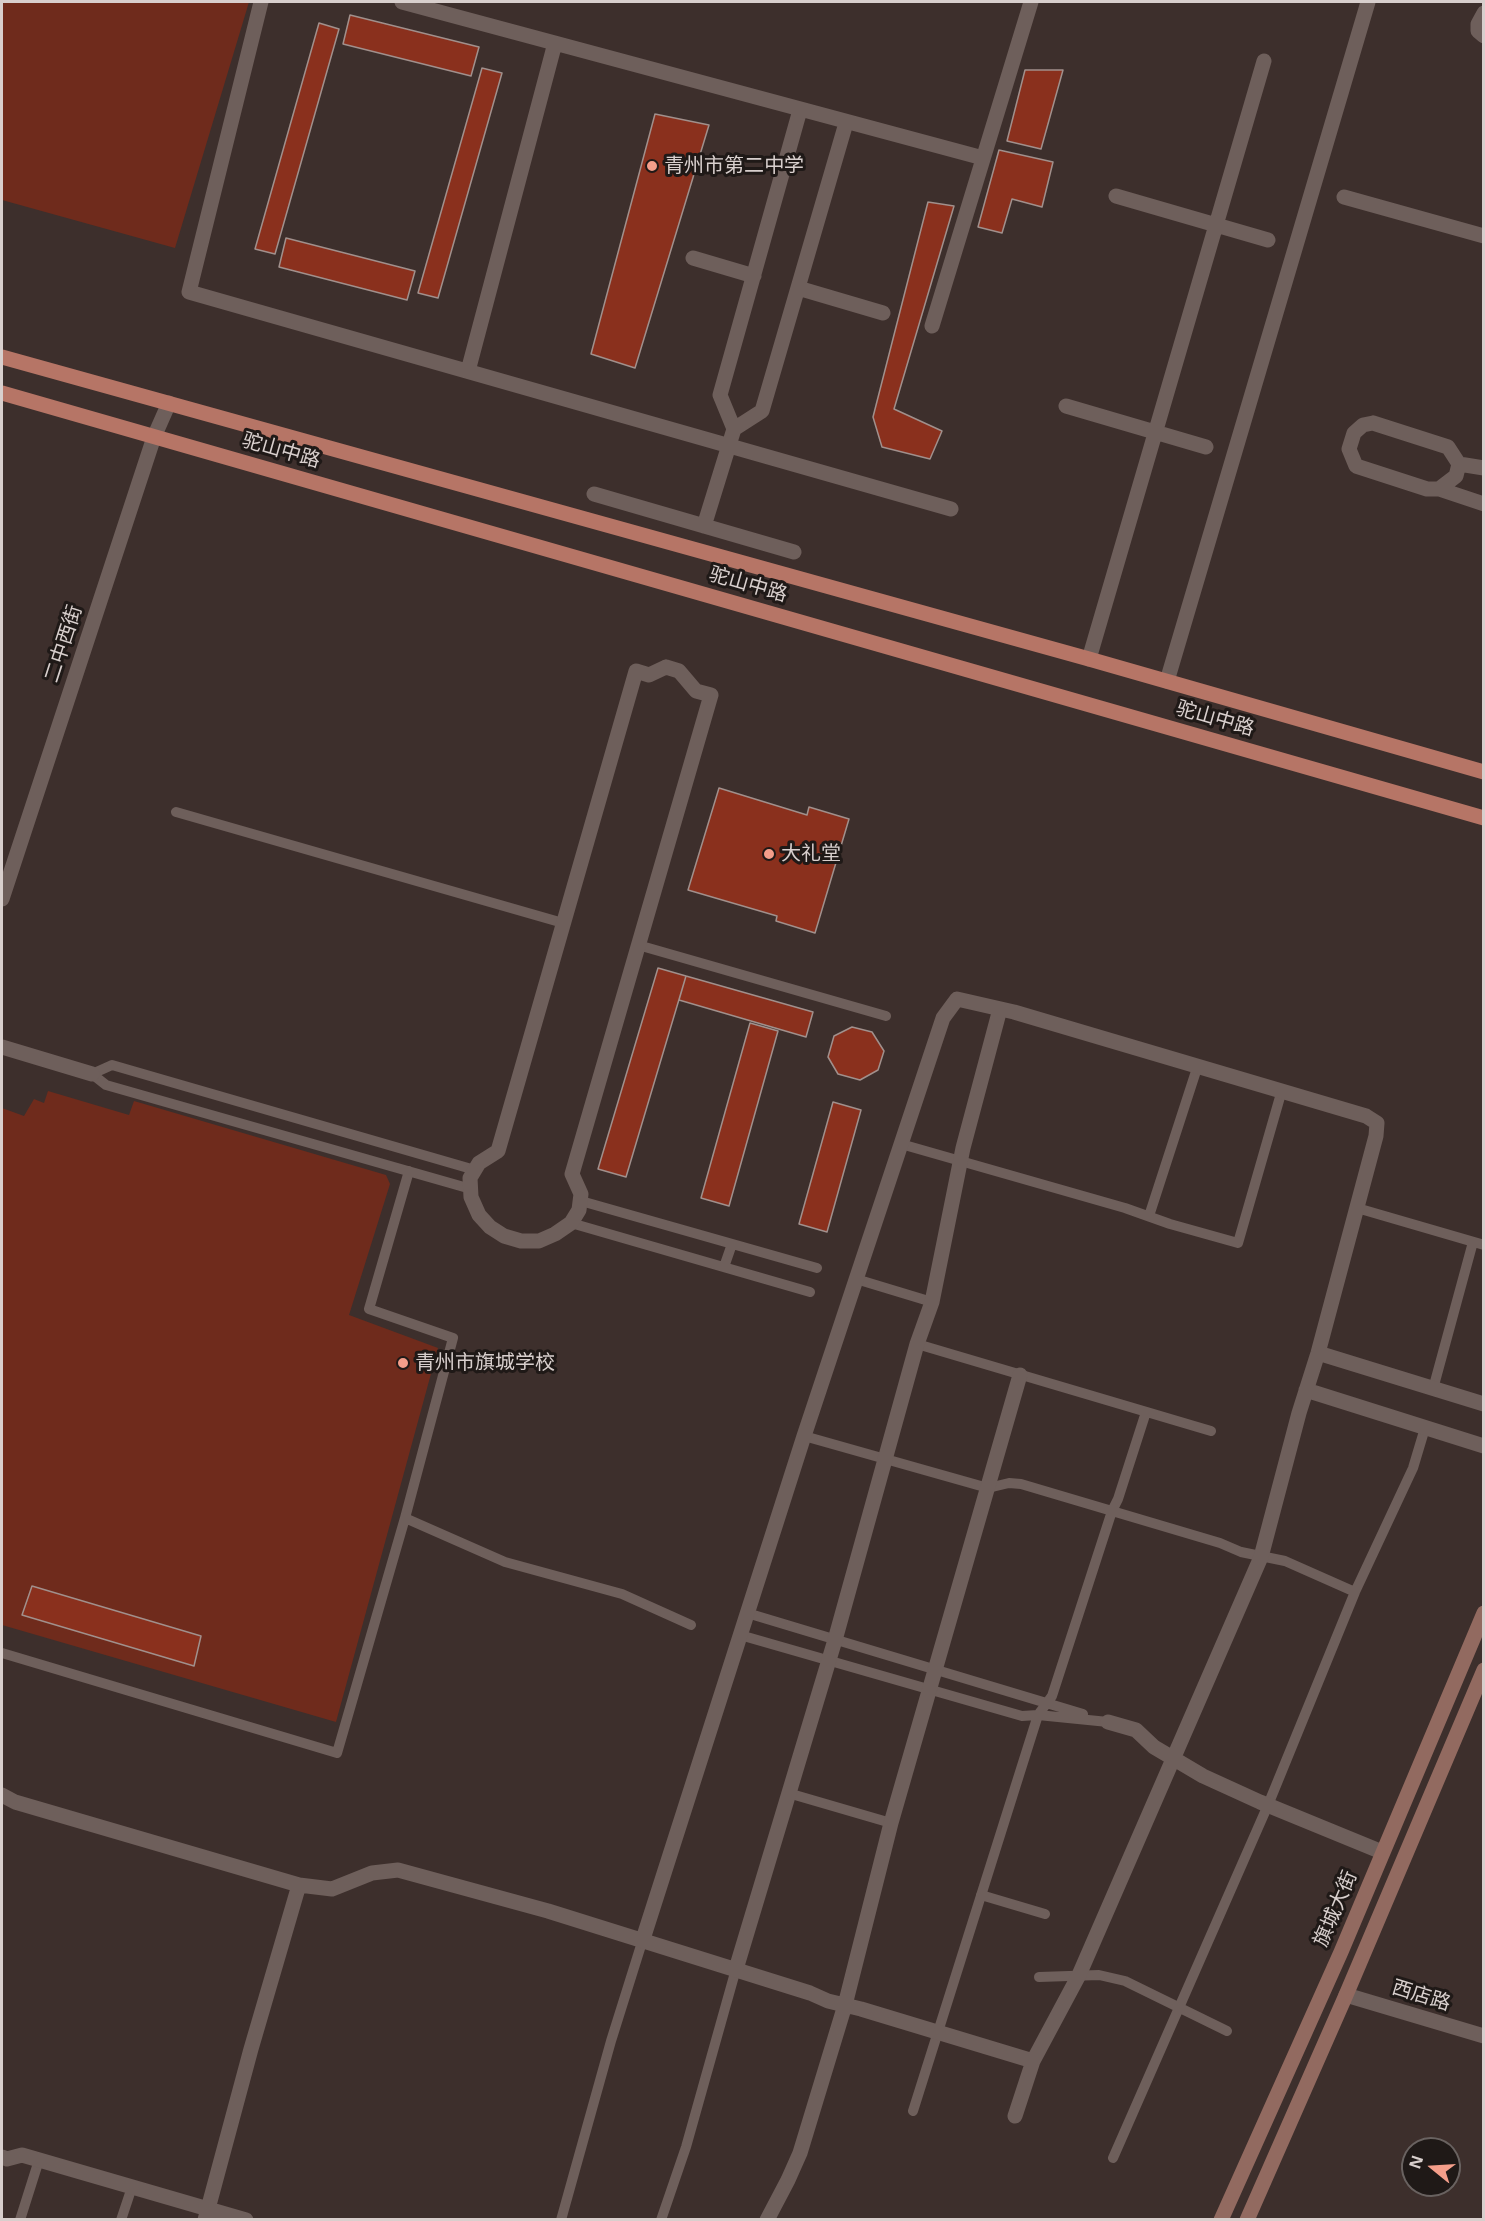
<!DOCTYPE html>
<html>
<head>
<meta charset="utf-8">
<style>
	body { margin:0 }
	#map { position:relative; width:1485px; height:2221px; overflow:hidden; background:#3d2f2c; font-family:"Open Sans",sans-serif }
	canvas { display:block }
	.frame { position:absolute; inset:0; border:3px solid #d8cfcd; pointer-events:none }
	.north { position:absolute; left:1401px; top:2137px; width:60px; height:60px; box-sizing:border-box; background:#1f1917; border:2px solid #696260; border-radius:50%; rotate:288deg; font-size:16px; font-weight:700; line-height:24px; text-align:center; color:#d8cfcd }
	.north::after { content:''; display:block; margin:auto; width:21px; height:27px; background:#f49e8a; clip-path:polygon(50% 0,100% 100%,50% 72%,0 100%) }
</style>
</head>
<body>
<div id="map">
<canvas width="1485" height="2221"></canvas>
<div class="frame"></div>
<div class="north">N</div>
</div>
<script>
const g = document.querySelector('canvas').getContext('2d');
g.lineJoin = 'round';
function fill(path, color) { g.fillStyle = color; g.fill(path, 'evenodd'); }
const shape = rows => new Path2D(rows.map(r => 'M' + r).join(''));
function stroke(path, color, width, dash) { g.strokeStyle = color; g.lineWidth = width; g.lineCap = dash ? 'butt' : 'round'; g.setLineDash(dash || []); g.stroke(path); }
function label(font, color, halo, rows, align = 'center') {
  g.font = font + ' "Open Sans","Noto Sans SC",sans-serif'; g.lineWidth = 6; g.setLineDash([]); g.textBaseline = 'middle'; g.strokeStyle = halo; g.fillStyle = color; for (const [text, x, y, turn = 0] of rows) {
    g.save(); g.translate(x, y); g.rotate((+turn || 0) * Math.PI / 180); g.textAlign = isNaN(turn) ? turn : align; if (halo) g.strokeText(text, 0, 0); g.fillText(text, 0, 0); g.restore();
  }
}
const green = shape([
	[2,2,249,2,175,248,2,200],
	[48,1091,129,1115,134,1101,386,1175,390,1184,349,1315,438,1348,336,1722,2,1625,2,1108,24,1116,34,1099,44,1103]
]);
const building = shape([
	[350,15,479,47,471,76,343,44,350,15],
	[319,23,339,29,275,254,255,249,319,23],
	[482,68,502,73,438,298,418,293,482,68],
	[1025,70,1063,70,1041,149,1007,141,1025,70],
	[655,114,709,125,635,368,591,354,655,114],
	[999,150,1053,162,1042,207,1012,199,1002,233,978,227,999,150],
	[928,202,954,206,894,409,942,431,930,459,882,447,873,417,928,202],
	[286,238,415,271,407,300,279,267,286,238],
	[719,788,807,815,809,807,849,819,815,933,776,921,777,916,688,890,719,788],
	[658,968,686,976,626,1177,598,1169,658,968],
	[686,976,813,1012,806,1037,679,1000,686,976],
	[750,1023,778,1031,729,1206,701,1198,750,1023],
	[852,1027,872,1032,884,1051,878,1070,860,1080,838,1074,828,1057,834,1036,852,1027],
	[833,1102,861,1110,827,1232,799,1224,833,1102],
	[32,1586,201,1636,194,1666,22,1615,32,1586]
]);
const service = shape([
	[176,812,563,923],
	[638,945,886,1016],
	[901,1144,1125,1208,1170,1224,1238,1243,1282,1090],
	[471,1189,106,1085,92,1074,112,1065,475,1170],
	[581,1201,817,1268],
	[1357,1208,1484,1245],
	[1149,1216,1198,1065],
	[571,1223,810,1292],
	[724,1267,732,1244],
	[856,1279,932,1302],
	[917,1344,1211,1431],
	[1433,1389,1473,1242],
	[804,1436,988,1488,1009,1483,1021,1484,1220,1543,1241,1552,1285,1561,1355,1592],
	[405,1518,505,1562,622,1594,691,1625],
	[747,1613,1083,1714],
	[740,1635,1022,1716,1038,1715,1108,1722],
	[2,1653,337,1753,405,1518,453,1338,369,1309,409,1171],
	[788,1793,891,1823],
	[981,1895,1045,1914],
	[1039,1977,1099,1975,1125,1981,1227,2031],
	[913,2111,1038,1715,1052,1696,1112,1511,1118,1499,1146,1412],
	[1113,2158,1268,1805,1355,1592,1413,1468,1425,1428],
	[20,2220,39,2160],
	[121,2220,132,2187],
	[561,2220,611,2041,643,1939],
	[661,2220,686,2147,736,1969]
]);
const minor = shape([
	[261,2,189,292,951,509],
	[402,2,983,158],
	[1484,13,1478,24,1478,31,1484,36],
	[1116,196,1268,240],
	[1344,197,1484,236],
	[693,258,754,276],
	[798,288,883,313],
	[932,326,1031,2],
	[468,371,555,43],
	[1066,406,1206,447],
	[1373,423,1448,447,1459,464,1456,476,1439,489,1427,489,1356,466,1349,449,1354,433,1363,425,1373,423],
	[734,429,762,411,846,123],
	[1459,464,1484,468],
	[1439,489,1484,504],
	[594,494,794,552],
	[704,526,734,429,720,395,800,110],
	[1089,659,1264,61],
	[666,667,679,671,696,691,711,695,572,1174,581,1194,579,1210,571,1223,555,1234,539,1241,521,1241,504,1236,490,1227,479,1215,471,1197,470,1178,479,1163,498,1151,636,671,649,675,666,667],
	[2,1047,92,1074],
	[1318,1353,1484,1404],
	[1306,1390,1484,1446],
	[1108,1722,1136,1730,1154,1747,1203,1776,1260,1802,1382,1852],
	[2,1795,15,1802,299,1885,332,1889,372,1873,398,1870,548,1911,810,1993,828,2001,861,2009,1033,2061],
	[643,1939,804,1436,943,1018,957,999,1014,1012,1366,1116,1377,1123,1376,1136,1318,1353,1299,1413,1261,1557,1079,1975,1033,2061,1015,2116],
	[736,1969,835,1640,917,1344,932,1302,963,1148,1000,1009],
	[1346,1995,1484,2036],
	[2,2157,7,2159,22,2155,246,2220],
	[205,2220,251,2049,299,1885],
	[767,2220,788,2180,800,2153,845,2005,891,1823,1020,1375]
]);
const tertiary = shape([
	[1167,681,1368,2],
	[2,899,154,437,169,403]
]);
const secondary = shape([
	[1221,2220,1341,1952,1484,1613],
	[1247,2220,1346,1995,1484,1670]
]);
const primary = shape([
	[2,357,1089,659,1484,772],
	[2,393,1484,818]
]);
const markers = [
	[652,166,6,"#f49e8a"],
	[769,854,6,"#f49e8a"],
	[403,1363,6,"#f49e8a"]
];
const poiNames = [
	["青州市第二中学",664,166],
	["大礼堂",781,854],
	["青州市旗城学校",415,1363]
];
const streetNames = [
	["驼山中路",281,451,16],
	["驼山中路",748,585,16],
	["二中西街",64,644,-72],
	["驼山中路",1215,719,16],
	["旗城大街",1336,1909,-67],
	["西店路",1421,1996,17]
];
fill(green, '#6f2b1c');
fill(building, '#8a301d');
stroke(building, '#a1908c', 1.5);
stroke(service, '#6e5f5b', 10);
stroke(minor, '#6e5f5b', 15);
stroke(tertiary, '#6e5f5b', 15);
stroke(secondary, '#926a60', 15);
stroke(primary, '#b67566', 15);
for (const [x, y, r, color] of markers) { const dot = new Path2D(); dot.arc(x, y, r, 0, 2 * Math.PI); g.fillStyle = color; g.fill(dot); stroke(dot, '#1f1917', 2); }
label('20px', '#d8cfcd', '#1f1917', poiNames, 'left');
label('20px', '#d8cfcd', '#1f1917', streetNames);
</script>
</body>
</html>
